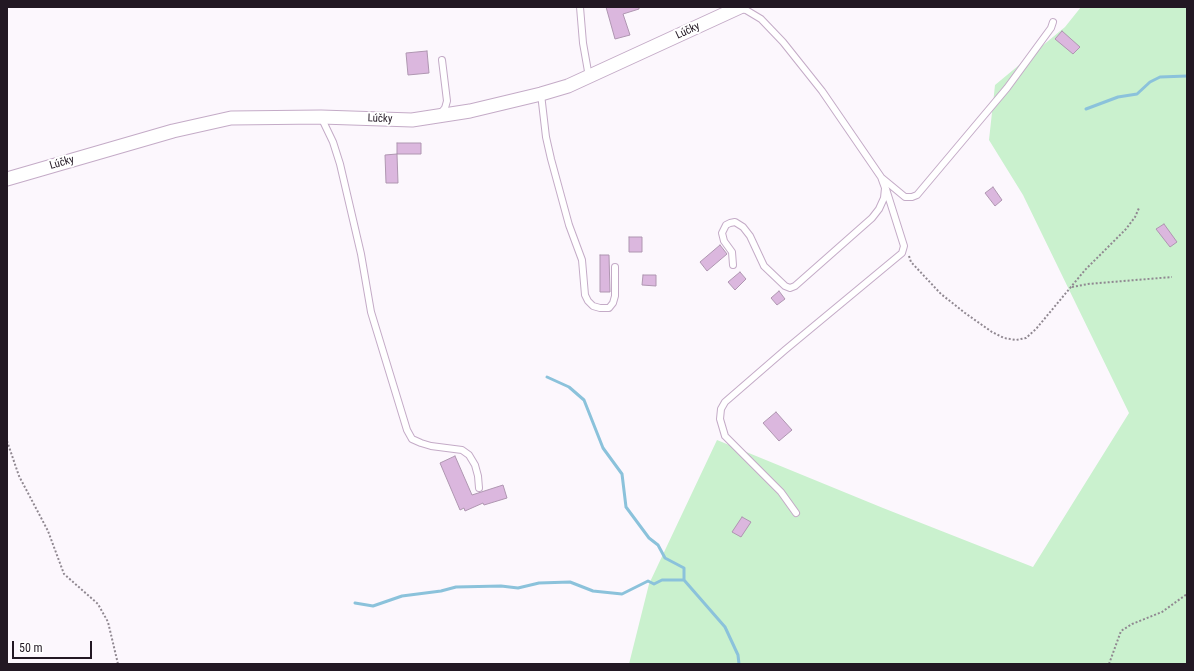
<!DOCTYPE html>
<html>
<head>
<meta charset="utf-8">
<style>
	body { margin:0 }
	#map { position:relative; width:1194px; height:671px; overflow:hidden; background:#fcf7fd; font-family:"Roboto Condensed",sans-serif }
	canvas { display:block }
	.frame { position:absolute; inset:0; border:8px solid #221823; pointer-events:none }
	.scale { position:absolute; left:12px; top:641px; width:80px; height:18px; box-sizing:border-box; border:2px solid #221823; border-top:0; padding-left:5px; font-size:12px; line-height:14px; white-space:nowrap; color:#221823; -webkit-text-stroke:3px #fff; paint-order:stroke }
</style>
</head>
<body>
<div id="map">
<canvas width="1194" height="671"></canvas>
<div class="frame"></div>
<div class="scale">50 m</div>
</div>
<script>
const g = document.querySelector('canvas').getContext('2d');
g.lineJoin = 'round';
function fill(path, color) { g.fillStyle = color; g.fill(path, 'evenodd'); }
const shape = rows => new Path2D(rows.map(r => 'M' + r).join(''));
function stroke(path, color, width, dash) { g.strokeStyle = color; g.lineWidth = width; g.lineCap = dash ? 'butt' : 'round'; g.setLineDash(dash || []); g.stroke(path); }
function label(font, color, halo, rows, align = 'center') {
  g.font = font + ' "Roboto Condensed",sans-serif'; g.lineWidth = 4; g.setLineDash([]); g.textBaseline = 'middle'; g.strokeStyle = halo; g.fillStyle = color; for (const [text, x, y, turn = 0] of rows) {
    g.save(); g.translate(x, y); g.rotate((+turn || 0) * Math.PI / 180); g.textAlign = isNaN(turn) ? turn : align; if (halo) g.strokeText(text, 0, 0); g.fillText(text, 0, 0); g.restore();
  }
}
const green = shape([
	[1081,7,1187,7,1187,664,629,664,649,584,717,440,883,508,1033,567,1129,413,1023,195,989,140,995,85,1065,27]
]);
const stream = shape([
	[1086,109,1118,97,1137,94,1150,82,1160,77,1187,76],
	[547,377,569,387,584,400,603,448,622,474,626,507,649,538,658,545,665,558,684,568,684,580],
	[355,603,373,606,402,596,441,591,456,587,501,586,518,588,539,583,570,582,593,591,622,594,648,581,654,584,662,580,684,580,725,627,738,655,739,664]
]);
const building = shape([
	[606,7,639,7,639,9,623,14,630,35,615,39,606,7],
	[1062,31,1080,47,1073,54,1055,39,1062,31],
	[427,51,429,73,408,75,406,53,427,51],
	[397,143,421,143,421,154,397,154,397,143],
	[397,154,398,183,386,183,385,155,397,154],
	[993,187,1002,200,995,206,985,193,993,187],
	[1164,224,1177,242,1170,247,1156,229,1164,224],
	[629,237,642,237,642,252,629,252,629,237],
	[720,245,727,254,707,271,700,262,720,245],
	[600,255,609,255,610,292,600,292,600,255],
	[740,272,746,279,735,290,728,282,740,272],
	[643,275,656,275,656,286,642,285,643,275],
	[779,291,785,299,777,305,771,298,779,291],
	[776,412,792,430,779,441,763,423,776,412],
	[455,456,472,495,503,485,507,498,484,505,483,503,465,511,464,508,460,510,440,463,455,456],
	[742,517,751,522,741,537,732,532,742,517]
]);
const path = shape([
	[909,256,911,262,941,294,965,313,992,332,1004,338,1016,340,1026,338,1036,329,1085,270,1126,229,1135,217,1139,208],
	[1072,287,1088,284,1172,277],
	[7,441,19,476,48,531,64,574,98,604,108,622,118,664],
	[1109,664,1121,631,1132,624,1162,612,1187,594]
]);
const lane = shape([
	[580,7,583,43,589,77],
	[541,94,546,137,551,159,569,225,582,260,585,295,588,301,593,306,600,308,609,308,613,303,615,296,615,267],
	[440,114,445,108,447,101,442,60],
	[321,117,333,142,340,164,361,254,371,312,407,430,412,439,421,443,431,446,462,450,469,455,475,465,478,476,479,488],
	[882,178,905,197,912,197,917,195,1007,88,1051,28,1053,22],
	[733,265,732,252,724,241,722,233,726,225,730,223,735,222,743,227,750,236,764,266,785,286,790,288,795,286,872,218,879,209,884,198,885,188,881,177,822,91,783,42,761,19,746,10,739,9],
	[796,513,781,492,725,436,720,419,721,409,725,402,785,350,902,253,904,246,886,189]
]);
const street = shape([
	[7,179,173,131,231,118,321,117,412,120,470,111,541,94,568,86,740,7]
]);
const streetNames = [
	["Lúčky",688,31,-25],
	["Lúčky",380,119,2],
	["Lúčky",62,163,-16]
];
fill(green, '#caf1ce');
stroke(stream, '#8bc2db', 3);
fill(building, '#dbb7de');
stroke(building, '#af96b1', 1);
stroke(lane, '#c4abc7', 8);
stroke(street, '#c4abc7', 15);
stroke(path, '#908891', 2, [2, 2]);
stroke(lane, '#fff', 6);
stroke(street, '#fff', 13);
label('11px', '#221823', '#fff', streetNames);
</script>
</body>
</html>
